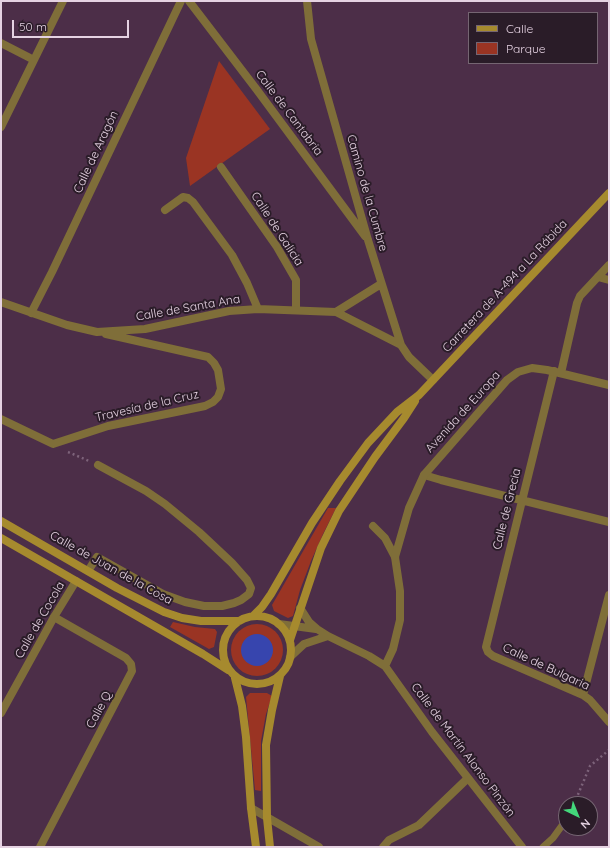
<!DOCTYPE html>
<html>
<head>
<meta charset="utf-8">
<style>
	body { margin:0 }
	#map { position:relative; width:610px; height:848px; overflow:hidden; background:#4c2e48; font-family:Quicksand,sans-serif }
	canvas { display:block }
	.frame { position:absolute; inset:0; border:2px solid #e5d2e2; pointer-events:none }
	.legend { position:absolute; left:468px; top:12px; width:130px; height:52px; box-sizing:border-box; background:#2a1c28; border:1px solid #756572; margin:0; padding:5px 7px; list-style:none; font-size:12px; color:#e5d2e2 }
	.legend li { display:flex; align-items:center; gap:8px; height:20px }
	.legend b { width:20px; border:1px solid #756572 }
	.north { position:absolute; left:558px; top:796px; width:40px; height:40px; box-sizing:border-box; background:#2a1c28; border:1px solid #756572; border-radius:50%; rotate:137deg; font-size:11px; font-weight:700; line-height:16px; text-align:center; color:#e5d2e2 }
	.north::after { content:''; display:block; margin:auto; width:14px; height:18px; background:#43d77b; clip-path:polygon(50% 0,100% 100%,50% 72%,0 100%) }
	.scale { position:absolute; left:12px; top:20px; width:117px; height:18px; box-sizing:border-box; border:2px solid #e5d2e2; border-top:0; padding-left:5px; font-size:12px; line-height:14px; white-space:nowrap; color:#e5d2e2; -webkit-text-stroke:3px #2a1c28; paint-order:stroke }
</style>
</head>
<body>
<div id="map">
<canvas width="610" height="848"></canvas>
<div class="frame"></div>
<ul class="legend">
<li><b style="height:5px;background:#a68a2e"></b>Calle</li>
<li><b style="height:11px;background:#9a3423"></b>Parque</li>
</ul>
<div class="north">N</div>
<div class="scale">50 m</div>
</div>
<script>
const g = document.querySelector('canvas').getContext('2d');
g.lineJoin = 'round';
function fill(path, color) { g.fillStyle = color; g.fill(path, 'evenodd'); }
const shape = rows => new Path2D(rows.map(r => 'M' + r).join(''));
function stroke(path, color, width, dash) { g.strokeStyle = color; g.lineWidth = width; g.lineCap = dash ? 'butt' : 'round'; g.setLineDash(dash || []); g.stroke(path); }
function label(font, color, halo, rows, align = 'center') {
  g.font = font + ' Quicksand,sans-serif'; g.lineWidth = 4; g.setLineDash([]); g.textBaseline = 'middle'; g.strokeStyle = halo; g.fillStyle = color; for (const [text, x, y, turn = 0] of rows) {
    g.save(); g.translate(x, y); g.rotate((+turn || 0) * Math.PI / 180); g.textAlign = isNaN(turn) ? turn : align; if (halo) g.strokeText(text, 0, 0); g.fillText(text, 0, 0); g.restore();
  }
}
const green = shape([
	[219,61,270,129,190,186,186,158],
	[328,508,336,508,323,534,311,561,300,590,293,616,288,618,274,611,272,605],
	[173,622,195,627,215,629,217,632,214,647,209,649,170,627],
	'231 650a26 26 0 1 1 52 0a26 26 0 1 1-52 0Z',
	[250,693,267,693,272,696,266,714,261,741,261,791,255,790,246,697]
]);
const water = shape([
	'241 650a16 16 0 1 1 32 0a16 16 0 1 1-32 0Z'
]);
const path = shape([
	[68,452,89,461],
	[574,804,590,766,609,750]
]);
const service = shape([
	[543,847,553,838,566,820]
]);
const pedestrian = shape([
	[221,167,277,247,296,280,296,310],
	[383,847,389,840,419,825,467,779]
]);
const minor = shape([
	[189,1,257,90,365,236],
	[307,1,311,39,368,240,401,345,409,357,433,380],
	[1,43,34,60],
	[1,127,63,1],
	[165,210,183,197,188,198,193,202,232,255,247,283,258,309],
	[598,277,609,280],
	[1,302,67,325,97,332,145,329,229,311,258,309,336,312,401,345],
	[336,312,381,284],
	[31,313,52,272,181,1],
	[554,371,486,647,488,652,493,656,583,695,590,700,609,722],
	[1,419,53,444,108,426,205,406,213,402,218,397,221,389,218,370,214,363,208,357,106,334],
	[424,475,441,480,609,522],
	[373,526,385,538,395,557],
	[88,571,97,557,163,594,185,602,204,606,222,606,234,603,241,600,249,594,251,588,247,580,232,563,199,532,165,504,146,491,98,465],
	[583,695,609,595],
	[251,808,319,847],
	[40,847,132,671,131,664,126,658,119,654,54,617]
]);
const tertiary = shape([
	[561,373,577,303,580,296,609,265],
	[300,608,309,622,317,629,328,636,369,656,385,666,432,732,522,847],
	[279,624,316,629],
	[290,657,304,644,328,636],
	[385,666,393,649,400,620,400,591,395,557,409,508,424,475,507,380,518,372,532,368,547,370,609,385],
	[1,713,54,617,76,581]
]);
const secondary = shape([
	[1,521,117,588,164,612,182,618,201,621,239,621],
	[1,538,203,654,228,670],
	'223 650a34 34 0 1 1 68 0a34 34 0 1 1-68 0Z',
	[253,616,262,607,271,594,312,523,340,481,368,443,397,412,419,395,609,193],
	[290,640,321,548,339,511,375,457,404,418,415,401],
	[235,678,242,706,246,737,251,808,256,847],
	[270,847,267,818,266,745,272,710,280,676]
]);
const streetNames = [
	["Calle de Cantabria",289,113,53],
	["Calle de Aragón",96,152,-65],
	["Camino de la Cumbre",367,193,74],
	["Calle de Galicia",277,229,57],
	["Carretera de A-494 a La Rábida",505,286,-47],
	["Calle de Santa Ana",188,308,-10],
	["Travesía de la Cruz",147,406,-13],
	["Avenida de Europa",463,412,-48],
	["Calle de Grecia",507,509,-76],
	["Calle de Juan de la Cosa",111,568,29],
	["Calle de Cocola",40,620,-60],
	["Calle de Bulgaria",546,667,25],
	["Calle Q",99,710,-62],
	["Calle de Martín Alonso Pinzón",463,750,53]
];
fill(green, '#9a3423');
fill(water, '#3745ae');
stroke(path, '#7d637a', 2.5, [2, 3]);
stroke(service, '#7f6e39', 7);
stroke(pedestrian, '#7f6e39', 8);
stroke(minor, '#7f6e39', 8);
stroke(tertiary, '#7f6e39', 8);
stroke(secondary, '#a68a2e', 8);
label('12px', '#e5d2e2', '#2a1c28', streetNames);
</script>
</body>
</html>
